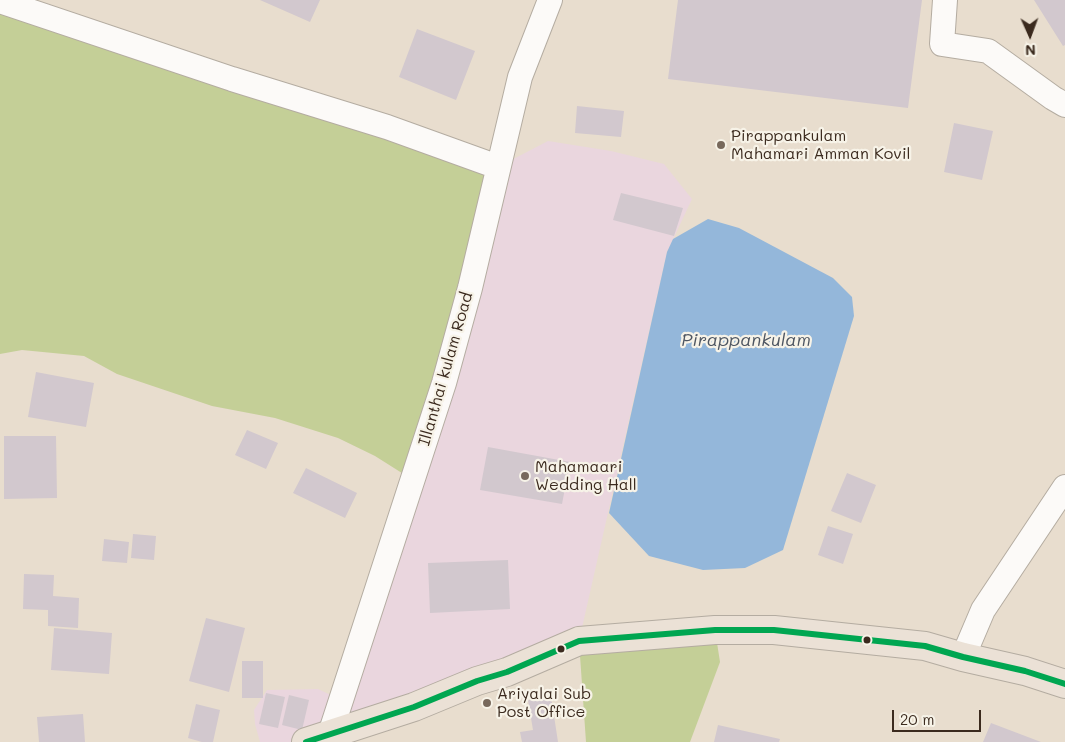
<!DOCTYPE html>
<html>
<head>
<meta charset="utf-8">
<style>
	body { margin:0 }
	#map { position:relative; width:1065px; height:742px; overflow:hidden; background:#e8ddce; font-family:Mali,sans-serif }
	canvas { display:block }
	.north { position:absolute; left:1005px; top:10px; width:50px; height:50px; -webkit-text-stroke:4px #f7f3e8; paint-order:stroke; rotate:178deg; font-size:14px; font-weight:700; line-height:20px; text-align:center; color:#3b2a1e }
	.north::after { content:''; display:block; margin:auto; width:18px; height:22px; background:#3b2a1e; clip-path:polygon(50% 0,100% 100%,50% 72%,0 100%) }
	.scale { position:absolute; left:892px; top:710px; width:89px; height:22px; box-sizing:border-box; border:2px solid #3b2a1e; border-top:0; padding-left:6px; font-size:15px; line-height:18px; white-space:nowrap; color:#3b2a1e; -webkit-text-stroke:4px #f7f3e8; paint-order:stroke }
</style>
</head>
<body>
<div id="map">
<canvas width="1065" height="742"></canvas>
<div class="north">N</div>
<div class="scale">20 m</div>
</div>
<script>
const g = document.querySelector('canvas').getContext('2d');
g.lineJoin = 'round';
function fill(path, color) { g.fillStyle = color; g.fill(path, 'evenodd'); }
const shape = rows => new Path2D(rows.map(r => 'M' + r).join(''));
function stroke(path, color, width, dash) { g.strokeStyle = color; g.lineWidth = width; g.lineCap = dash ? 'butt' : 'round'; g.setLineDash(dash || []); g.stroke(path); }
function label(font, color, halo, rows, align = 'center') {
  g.font = font + ' Mali,sans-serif'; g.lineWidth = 4.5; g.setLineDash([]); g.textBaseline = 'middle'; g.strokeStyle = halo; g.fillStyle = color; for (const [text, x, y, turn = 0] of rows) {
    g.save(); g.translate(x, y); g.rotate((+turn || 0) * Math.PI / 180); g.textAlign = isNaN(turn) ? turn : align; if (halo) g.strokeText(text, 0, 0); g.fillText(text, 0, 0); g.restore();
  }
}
const built = shape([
	[548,141,611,151,664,164,692,199,667,252,579,641,331,742,260,742,255,724,254,710,267,690,318,689,335,697,498,167]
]);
const green = shape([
	[0,1,498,167,413,480,375,456,338,438,275,418,212,406,117,374,84,356,22,350,0,354],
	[715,630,720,662,690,742,586,742,579,641]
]);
const water = shape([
	[708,219,739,228,833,278,852,297,854,316,783,550,745,568,703,570,649,556,609,513,667,252,673,239]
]);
const building = shape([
	[260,0,320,0,310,22],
	[678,0,922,0,908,108,668,79],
	[1034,0,1065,0,1065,45,1063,46],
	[417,29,475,51,456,100,399,77],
	[577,106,624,111,621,137,575,133],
	[954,123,993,131,982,180,944,172],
	[621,193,683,208,674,236,613,220],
	[36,372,94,383,86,427,28,417],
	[247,430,278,443,266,469,235,455],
	[4,436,56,436,57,498,4,499],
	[488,447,570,462,562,504,480,490],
	[306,468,357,493,345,518,293,493],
	[847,473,876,485,861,523,831,511],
	[828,526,853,534,843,564,818,555],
	[133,534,156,536,154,560,131,558],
	[104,539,129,542,127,563,102,561],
	[508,560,510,609,430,613,428,563],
	[24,574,54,575,53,596,79,598,78,628,48,626,48,610,23,609],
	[206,618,245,628,229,692,189,681],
	[54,628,112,633,109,674,51,670],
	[242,661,263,661,263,698,242,698],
	[266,693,285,697,278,728,259,724],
	[289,695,309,700,302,730,282,725],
	[551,696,558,742,522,742,520,732,533,730,528,700],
	[196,704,220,710,213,742,202,742,188,738],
	[83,714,85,742,39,742,37,717],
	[991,723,1041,742,983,742],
	[718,725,780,739,779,742,714,742]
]);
const minor = shape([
	[945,0,942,44,988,51,1053,98,1065,105],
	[0,1,232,79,387,127,498,167],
	[963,657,983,610,1065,487],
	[330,734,444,383,470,288,520,77,550,0]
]);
const trunk = shape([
	[306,742,414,707,477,681,507,672,579,641,715,630,774,630,925,646,963,657,1025,671,1065,684]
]);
const bus1 = shape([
	[306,742,414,707,477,681,507,672,579,641,715,630,774,630,925,646,963,657,1025,671,1065,684]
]);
const markers = [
	[721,145,5,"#78695c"],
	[525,476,5,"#78695c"],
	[867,640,4.5,"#3b2a1e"],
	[561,649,4.5,"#3b2a1e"],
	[487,703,5,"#78695c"]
];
const poiNames = [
	["Pirappankulam",731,136],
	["Mahamari Amman Kovil",731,154],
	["Mahamaari",535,467],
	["Wedding Hall",535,485],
	["Ariyalai Sub",497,694],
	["Post Office",497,712]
];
const streetNames = [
	["Illanthai kulam Road",446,369,-74]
];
const waterNames = [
	["Pirappankulam",746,340]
];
fill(built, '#ead6de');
fill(green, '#c4cf97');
fill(water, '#94b7da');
fill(building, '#d2c8ce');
stroke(minor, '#b4aca1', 26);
stroke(trunk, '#b4aca1', 30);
stroke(minor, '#fcfaf8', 24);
stroke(trunk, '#ebe1d6', 28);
stroke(bus1, '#00a651', 6);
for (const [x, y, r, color] of markers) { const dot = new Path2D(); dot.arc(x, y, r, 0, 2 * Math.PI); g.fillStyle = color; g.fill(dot); stroke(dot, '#f7f3e8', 2); }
label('16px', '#3b2a1e', '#f7f3e8', poiNames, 'left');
label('16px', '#3b2a1e', '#f7f3e8', streetNames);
label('italic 18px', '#4e5662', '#f7f3e8', waterNames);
</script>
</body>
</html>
